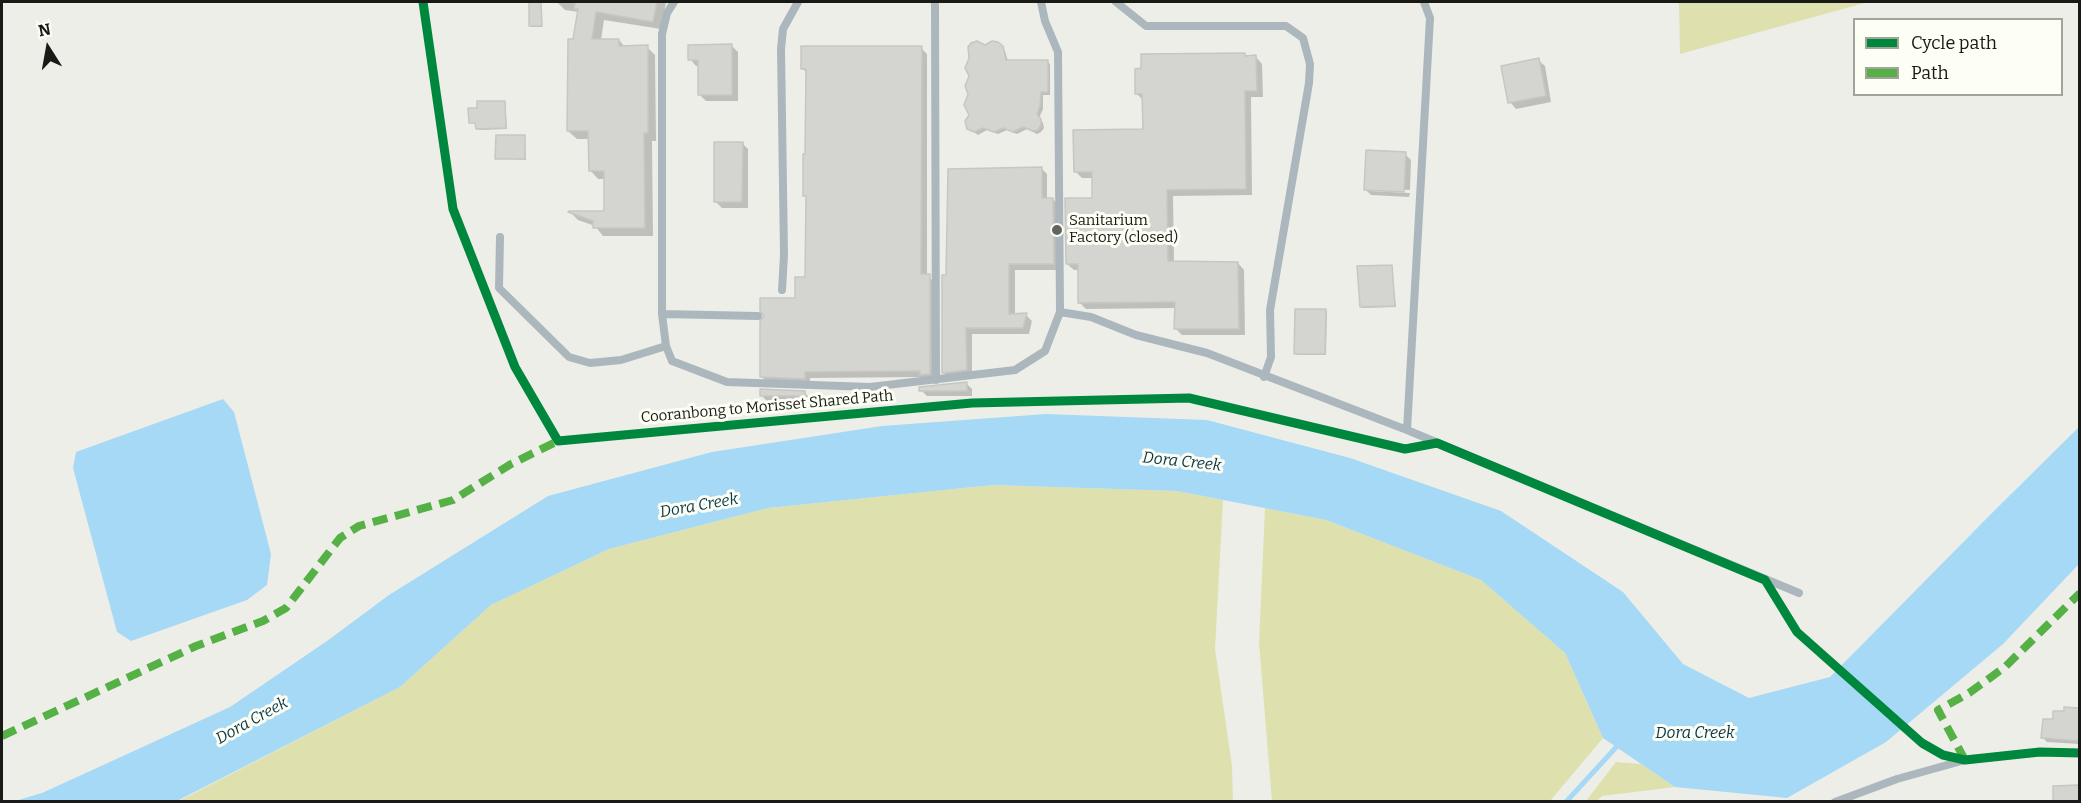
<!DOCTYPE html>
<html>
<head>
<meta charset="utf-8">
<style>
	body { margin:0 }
	#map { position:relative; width:2081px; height:803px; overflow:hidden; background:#eeeee9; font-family:Bitter,serif }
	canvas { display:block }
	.frame { position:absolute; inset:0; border:3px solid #191a16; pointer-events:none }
	.legend { position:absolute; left:1853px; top:18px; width:210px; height:78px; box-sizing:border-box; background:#fdfef4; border:2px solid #a2a39b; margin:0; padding:8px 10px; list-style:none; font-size:18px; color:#191a16 }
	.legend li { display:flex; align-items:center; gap:12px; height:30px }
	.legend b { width:30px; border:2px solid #a2a39b }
	.north { position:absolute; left:18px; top:18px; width:60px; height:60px; -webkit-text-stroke:4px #fdfef4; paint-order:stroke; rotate:349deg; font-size:16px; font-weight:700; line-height:24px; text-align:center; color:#191a16 }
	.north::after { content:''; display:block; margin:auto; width:21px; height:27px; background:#191a16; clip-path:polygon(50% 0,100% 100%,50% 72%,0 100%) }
</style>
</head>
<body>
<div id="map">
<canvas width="2081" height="803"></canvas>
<div class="frame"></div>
<ul class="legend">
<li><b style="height:8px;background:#00873e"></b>Cycle path</li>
<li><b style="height:8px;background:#55b145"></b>Path</li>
</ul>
<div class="north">N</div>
</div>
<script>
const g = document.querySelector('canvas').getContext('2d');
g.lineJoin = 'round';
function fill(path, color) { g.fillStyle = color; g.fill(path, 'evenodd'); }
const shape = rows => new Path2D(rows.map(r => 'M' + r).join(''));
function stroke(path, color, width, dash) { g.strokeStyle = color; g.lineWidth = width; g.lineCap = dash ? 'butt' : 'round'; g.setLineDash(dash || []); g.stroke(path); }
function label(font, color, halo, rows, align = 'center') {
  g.font = font + ' Bitter,serif'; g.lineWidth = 6; g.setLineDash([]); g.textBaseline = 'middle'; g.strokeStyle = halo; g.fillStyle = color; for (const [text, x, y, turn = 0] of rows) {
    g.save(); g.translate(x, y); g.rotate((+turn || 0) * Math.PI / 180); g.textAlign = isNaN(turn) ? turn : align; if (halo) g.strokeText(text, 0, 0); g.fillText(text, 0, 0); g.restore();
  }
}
const green = shape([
	[1679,2,1868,2,1680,54],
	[993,485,1177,491,1223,500,1215,649,1232,766,1233,801,177,802,400,687,491,605,609,549,768,508],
	[1265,508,1326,520,1481,580,1565,653,1603,738,1550,801,1272,801,1259,643],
	[1616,762,1641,764,1675,787,1602,796,1597,801,1586,801]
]);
const water = shape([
	[223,399,234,412,271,554,267,585,247,600,131,641,117,632,73,468,76,452],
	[1046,414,1207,420,1350,458,1501,511,1623,592,1683,664,1749,698,1830,677,1993,512,2079,427,2079,564,2003,644,1886,742,1787,798,1675,787,1603,738,1565,653,1481,580,1326,520,1177,491,993,485,768,508,609,549,491,605,400,687,177,801,15,801,42,793,230,707,327,641,389,595,548,496,712,452,882,426]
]);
const shadow = shape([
	[540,2,542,27,532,27,531,26],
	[557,2,666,2,661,29,604,20,601,40,619,40,625,47,647,47,655,55,656,141,652,141,653,236,603,236,595,226,578,220,570,212,606,212,605,179,598,179,590,170,590,139,577,139,568,131,575,40,579,12,565,10],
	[998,43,1005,51,1008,61,1047,61,1050,64,1050,95,1043,95,1043,109,1039,118,1043,123,1044,128,1041,132,1037,134,1027,129,1017,134,1007,130,998,134,987,130,978,135,968,128,985,46],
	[732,46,738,52,738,101,706,101,699,94,700,66,696,66,690,59],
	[921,48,927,54,927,276,935,282,936,380,924,377,810,378,810,384,768,383,762,377,807,278,807,198,804,195,807,155,807,73,803,69],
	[1244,55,1246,57,1256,57,1262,64,1263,97,1251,97,1252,195,1173,196,1174,263,1238,263,1244,270,1245,335,1182,335,1176,329,1176,308,1086,309,1079,302,1079,270,1074,270,1067,264,1093,199,1093,178,1082,178,1075,171,1144,130,1144,101,1137,94],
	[1538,60,1545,66,1551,102,1516,109,1510,102],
	[505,102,507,129,479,130,477,124,470,122,478,109],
	[525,137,526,160,497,158],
	[742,143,748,149,748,208,722,208,716,202],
	[1405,154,1411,160,1410,190,1370,188,1370,191,1410,193,1409,197,1371,195,1365,189],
	[1041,168,1047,174,1047,199,1053,199,1059,206,1059,270,1015,270,1015,315,1026,315,1032,321,1029,334,972,334,972,375,950,378,943,372,948,276],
	[1391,266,1396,307,1363,308,1361,307],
	[1326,310,1327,312,1326,355,1297,355,1295,353],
	[966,383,972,389,972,396,927,396,921,390],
	[804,392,810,398,810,402,768,402,762,396],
	[2066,709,2080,710,2080,744,2047,742,2043,738,2054,721,2066,713],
	[2080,787,2080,802,2055,802,2054,788]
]);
const stream = shape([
	[1566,802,1620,743]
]);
const building = shape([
	[529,2,541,2,542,26,529,26,529,2],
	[575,2,657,2,653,22,596,12,592,39,619,39,619,46,648,45,648,133,644,133,645,228,593,228,593,221,568,212,569,211,604,211,604,171,589,171,588,131,567,131,568,39,573,39,578,9,574,9,575,2],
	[977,41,985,45,992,41,998,42,1003,46,1006,60,1048,60,1048,92,1041,92,1040,106,1037,114,1041,119,1041,125,1038,130,1033,131,1023,127,1013,132,1003,128,994,132,983,128,974,132,967,129,965,121,969,115,964,105,968,94,965,86,969,76,965,68,969,58,968,47,971,43,977,41],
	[732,44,732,95,698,95,698,60,688,60,688,45,732,44],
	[801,46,922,46,921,274,930,274,930,374,920,375,920,371,805,372,805,379,760,377,760,321,764,316,760,311,760,298,795,298,795,277,805,277,806,196,803,196,803,154,805,154,806,69,801,69,801,46],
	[1245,53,1245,56,1256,55,1257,91,1245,91,1246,189,1167,190,1168,261,1238,262,1239,329,1174,329,1175,302,1078,303,1078,264,1066,264,1065,198,1092,198,1092,172,1074,172,1073,130,1143,129,1142,94,1135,94,1135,69,1141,68,1141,54,1245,53],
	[1539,58,1546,96,1508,103,1501,66,1539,58],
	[477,101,505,101,506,128,476,129,475,123,469,123,468,108,477,108,477,101],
	[496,135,525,135,525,159,495,159,496,135],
	[714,142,743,142,742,202,714,202,714,142],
	[1366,150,1406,152,1404,192,1364,190,1366,150],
	[1042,167,1042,198,1053,198,1054,264,1009,264,1009,314,1027,313,1023,328,966,328,967,370,942,373,942,275,946,275,948,169,1042,167],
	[1392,265,1395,306,1360,307,1357,266,1392,265],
	[1295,309,1326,309,1325,354,1294,354,1295,309],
	[967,382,967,391,919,391,919,387,967,382],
	[760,389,805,391,805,396,760,396,760,389],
	[2064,707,2079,708,2079,741,2041,738,2043,719,2053,719,2053,711,2064,711,2064,707],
	[2079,785,2079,801,2053,801,2053,786,2079,785]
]);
const service = shape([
	[935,2,936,380],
	[1041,2,1045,21,1058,52,1060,312],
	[1116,2,1146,26,1286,26,1303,38,1310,64,1309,83,1270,310,1271,357,1264,377],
	[500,237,499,288,569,357,590,363,621,360,666,346,672,361,727,382,870,387,1015,370,1045,351,1060,312,1091,317,1136,335,1207,353,1407,430,1799,593],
	[782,290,784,255,781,49,783,29,798,2],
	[662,314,758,316],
	[666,346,662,314,662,34,667,13,674,2],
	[1407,430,1430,18,1424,2],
	[1835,802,1897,779,1965,760,2040,752,2080,753]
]);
const quiet = shape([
	[2,736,196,646,263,621,286,608,340,538,359,526,453,500,511,464,558,441],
	[1965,760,1938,710,1969,693,2005,667,2080,593]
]);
const cycleway = shape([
	[423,2,453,209,515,367,558,441,972,403,1189,398,1405,449,1437,443,1765,580,1797,632,1922,743,1943,755,1965,760,2040,752,2080,753]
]);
const markers = [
	[1057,230,6,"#646460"]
];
const poiNames = [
	["Sanitarium",1069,221],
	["Factory (closed)",1069,238]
];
const streetNames = [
	["Cooranbong to Morisset Shared Path",767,407,-5]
];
const waterNames = [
	["Dora Creek",1182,462,6],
	["Dora Creek",699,506,-10],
	["Dora Creek",252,721,-29],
	["Dora Creek",1695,734]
];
fill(green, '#dee0ad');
fill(water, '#a5d9f5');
fill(shadow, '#0003');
stroke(stream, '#a5d9f5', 5);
fill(building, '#d4d4d0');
stroke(building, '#c6c7c2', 1.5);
stroke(service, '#acb7bd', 8);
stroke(quiet, '#55b145', 8, [15, 8]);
stroke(cycleway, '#00873e', 9);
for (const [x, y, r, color] of markers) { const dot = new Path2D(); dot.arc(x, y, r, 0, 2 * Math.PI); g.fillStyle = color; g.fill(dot); stroke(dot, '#fdfef4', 2); }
label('15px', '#191a16', '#fdfef4', poiNames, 'left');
label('15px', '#191a16', '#fdfef4', streetNames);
label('italic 16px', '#0a364b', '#fdfef4', waterNames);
</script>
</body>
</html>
